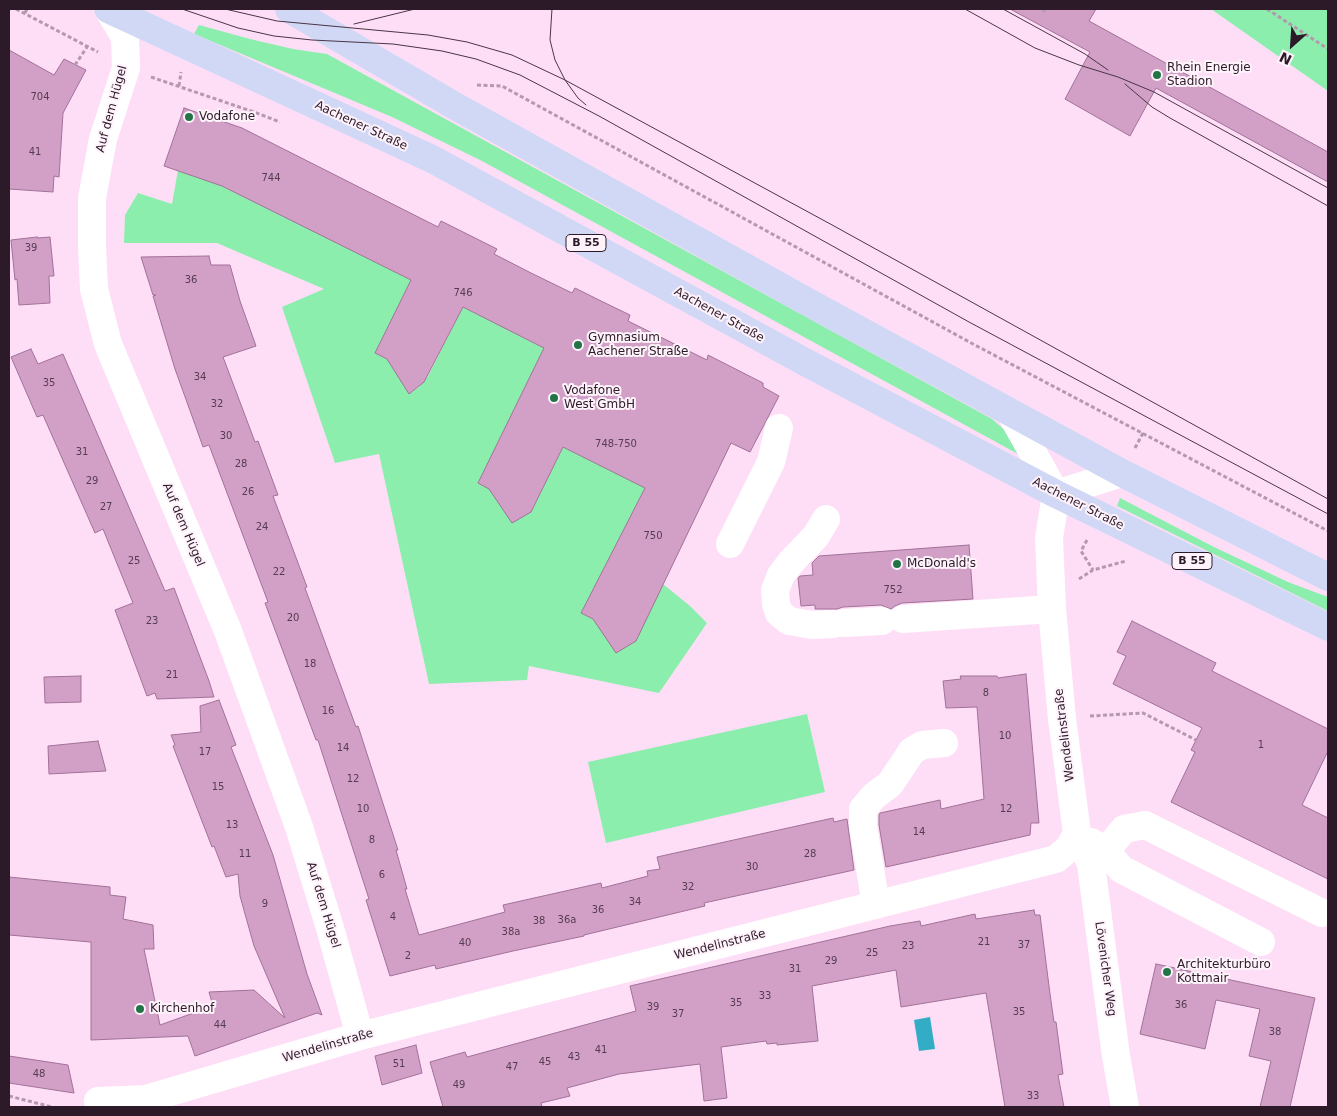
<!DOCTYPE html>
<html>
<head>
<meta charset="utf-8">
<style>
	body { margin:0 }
	#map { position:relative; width:1337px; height:1116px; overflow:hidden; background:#fedef7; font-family:"DejaVu Sans",sans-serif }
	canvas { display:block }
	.frame { position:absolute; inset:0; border:10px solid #2d1a29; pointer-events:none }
	.north { position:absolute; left:1267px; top:20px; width:50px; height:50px; -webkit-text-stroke:4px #fef3fb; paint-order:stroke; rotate:206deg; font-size:14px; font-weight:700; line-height:20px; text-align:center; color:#2d1a29 }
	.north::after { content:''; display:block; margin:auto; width:18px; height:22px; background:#2d1a29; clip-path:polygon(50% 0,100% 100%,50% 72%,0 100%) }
</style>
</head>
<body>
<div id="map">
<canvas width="1337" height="1116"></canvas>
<div class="frame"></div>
<div class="north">N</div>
</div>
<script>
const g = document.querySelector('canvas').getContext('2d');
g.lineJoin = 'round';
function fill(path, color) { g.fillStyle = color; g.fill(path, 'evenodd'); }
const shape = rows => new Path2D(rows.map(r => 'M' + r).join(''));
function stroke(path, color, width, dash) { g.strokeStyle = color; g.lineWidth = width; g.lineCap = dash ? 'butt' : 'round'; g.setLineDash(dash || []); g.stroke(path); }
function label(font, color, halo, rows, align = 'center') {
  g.font = font + ' "DejaVu Sans",sans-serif'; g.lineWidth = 4; g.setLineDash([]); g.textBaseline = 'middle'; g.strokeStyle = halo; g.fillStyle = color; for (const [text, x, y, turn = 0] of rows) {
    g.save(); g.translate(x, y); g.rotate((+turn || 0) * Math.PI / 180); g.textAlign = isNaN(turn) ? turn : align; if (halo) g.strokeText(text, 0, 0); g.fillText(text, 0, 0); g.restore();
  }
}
const green = shape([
	[1211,9,1328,9,1328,91],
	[199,25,250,39,293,49,327,54,992,419,1007,432,1018,454,482,161,392,117,194,34],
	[178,170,222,186,411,280,375,353,392,362,391,365,409,394,419,387,423,377,427,378,463,307,544,348,478,483,533,508,563,447,645,488,581,613,598,622,663,584,690,606,707,623,659,693,529,666,527,680,429,684,379,454,335,463,282,307,324,289,217,243,124,243,125,215,138,193,172,204],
	[1120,498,1214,547,1288,582,1328,597,1328,611,1117,506],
	[807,714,825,792,606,843,588,762]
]);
const water = shape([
	[930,1017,935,1049,919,1051,914,1020]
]);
const building = shape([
	[1010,9,1096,9,1089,21,1328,152,1328,182,1156,88,1130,136,1065,99,1090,52,1010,9],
	[9,50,54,75,64,59,86,70,63,113,59,177,54,176,53,192,9,189,9,50],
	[184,108,242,128,438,227,441,221,497,249,494,254,531,273,572,293,575,288,601,301,630,315,628,321,707,360,708,355,763,383,763,387,779,396,750,452,731,443,636,641,616,653,593,619,581,613,645,488,563,447,531,512,512,523,489,489,478,483,544,348,463,307,424,382,409,394,387,359,375,353,411,280,222,186,164,166,184,108],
	[37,237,37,238,50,237,54,276,49,276,50,303,19,305,17,279,15,280,11,240,37,237],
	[209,256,211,265,230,265,240,301,256,346,223,357,255,442,258,441,278,495,273,496,307,587,305,588,356,727,358,726,398,850,396,850,407,889,405,889,419,935,505,912,503,905,601,883,602,888,648,876,647,871,660,869,657,857,833,818,834,822,847,819,854,870,704,903,705,906,584,935,584,936,513,951,436,969,435,965,390,976,366,900,369,899,318,740,316,740,265,603,268,602,209,445,203,447,197,430,175,369,153,296,156,295,153,295,141,257,209,256],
	[31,349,38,364,63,354,165,591,174,588,209,681,214,697,157,699,155,693,147,696,115,610,133,603,103,529,95,533,43,415,37,417,11,357,31,349],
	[969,545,973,599,902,603,895,606,891,609,881,605,843,607,837,609,815,609,815,605,801,606,798,578,800,576,813,575,812,563,819,556,969,545],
	[1132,621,1216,663,1212,671,1328,729,1328,751,1302,805,1328,818,1328,879,1171,802,1195,752,1191,750,1202,728,1113,684,1126,656,1117,652,1132,621],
	[1026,674,1039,823,1031,823,1030,835,886,867,879,825,879,815,880,813,940,800,941,809,984,799,977,707,946,708,943,681,961,679,960,676,997,676,998,678,1026,674],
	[81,676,81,702,45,703,44,677,81,676],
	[219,700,236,745,231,747,273,855,307,974,322,1015,317,1013,195,1056,188,1036,91,1040,91,942,9,935,9,877,110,887,110,895,126,897,123,919,153,925,154,949,144,949,160,1025,213,1006,209,992,254,990,285,1018,254,946,240,896,238,874,226,877,214,846,212,847,173,746,175,745,171,735,201,732,200,706,219,700],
	[98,741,106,771,49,774,48,746,98,741],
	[1034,910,1035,915,1040,915,1050,994,1054,1022,1056,1022,1063,1074,1058,1075,1064,1107,1005,1107,986,993,901,1007,896,970,812,986,818,1041,777,1045,777,1043,767,1044,766,1041,721,1047,727,1098,704,1101,700,1064,619,1074,567,1088,570,1096,541,1103,542,1107,443,1107,430,1062,465,1052,467,1057,636,1011,630,986,890,926,920,921,921,926,975,914,976,919,1034,910],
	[1156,964,1315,998,1290,1107,1260,1107,1271,1061,1249,1056,1260,1009,1216,1000,1205,1049,1140,1034,1156,964],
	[416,1045,422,1073,382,1085,375,1056,416,1045],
	[9,1056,68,1065,74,1093,9,1083,9,1056]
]);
const path = shape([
	[16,9,98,52],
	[1267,9,1328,49],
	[1043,12,1045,9],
	[25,13,27,9],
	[75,65,87,47],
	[151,77,254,112,280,122],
	[477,85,502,86,973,344,1328,531],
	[179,86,181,72],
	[1135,448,1143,433],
	[1087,540,1081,551,1093,570],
	[1079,579,1093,570,1126,561],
	[1090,716,1143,713,1196,740],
	[9,1096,52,1107]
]);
const minor = shape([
	[108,9,125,37,126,68,103,139,92,198,92,247,94,289,108,344,228,631,299,827,330,928,360,1036],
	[1056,494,1122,473],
	[826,519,816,536,791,562,781,575,775,590,776,604,779,613,789,621,812,625,833,624],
	[730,544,771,462,779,428],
	[903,619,1052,609],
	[844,623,882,621],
	[1077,833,1091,864,1116,1056,1125,1107],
	[1091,842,1106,851,1121,869,1261,942],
	[1106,851,1124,829,1145,825,1322,913],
	[876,905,863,826,863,809,874,796,890,784,912,751,922,745,944,743],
	[98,1101,146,1099],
	[138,1107,146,1099,360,1036,1056,859,1069,848,1077,833,1062,719,1052,609,1049,538,1056,494,1010,412]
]);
const major = shape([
	[108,9,432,159,805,362,1056,494,1328,627],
	[289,9,455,106,817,307,1122,473,1328,577]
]);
const tram = shape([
	[182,9,238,28,274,36,312,40,393,44,442,51,476,59,520,75,599,116,969,322,1328,514],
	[225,9,277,21,428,35,467,42,512,55,565,80,834,226,1328,499],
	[552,9,550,40,555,60,565,80,578,98,586,105],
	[965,9,1035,48,1079,65,1118,77,1154,92,1328,188],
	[1003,9,1085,54,1108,70],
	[354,24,415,9],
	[1125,84,1152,107,1170,118,1328,206]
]);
const markers = [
	[1157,75,5,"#227446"],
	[189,117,5,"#227446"],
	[578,345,5,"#227446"],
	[554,398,5,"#227446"],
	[897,564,5,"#227446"],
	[1167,972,5,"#227446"],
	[140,1009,5,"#227446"]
];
const numberNames = [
	["704",40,97],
	["41",35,152],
	["744",271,178],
	["39",31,248],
	["36",191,280],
	["746",463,293],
	["34",200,377],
	["35",49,383],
	["32",217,404],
	["30",226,436],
	["748-750",616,444],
	["31",82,452],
	["28",241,464],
	["29",92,481],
	["26",248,492],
	["27",106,507],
	["24",262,527],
	["750",653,536],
	["25",134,561],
	["22",279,572],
	["752",893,590],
	["20",293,618],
	["23",152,621],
	["18",310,664],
	["21",172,675],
	["8",986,693],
	["16",328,711],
	["10",1005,736],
	["1",1261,745],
	["14",343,748],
	["17",205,752],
	["12",353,779],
	["15",218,787],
	["10",363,809],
	["12",1006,809],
	["13",232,825],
	["14",919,832],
	["8",372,840],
	["11",245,854],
	["28",810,854],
	["30",752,867],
	["6",382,875],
	["32",688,887],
	["34",635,902],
	["9",265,904],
	["36",598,910],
	["4",393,917],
	["36a",567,920],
	["38",539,921],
	["38a",511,932],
	["21",984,942],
	["40",465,943],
	["37",1024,945],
	["23",908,946],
	["25",872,953],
	["2",408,956],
	["29",831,961],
	["31",795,969],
	["33",765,996],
	["35",736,1003],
	["36",1181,1005],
	["39",653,1007],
	["35",1019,1012],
	["37",678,1014],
	["44",220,1025],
	["38",1275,1032],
	["41",601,1050],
	["43",574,1057],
	["45",545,1062],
	["51",399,1064],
	["47",512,1067],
	["48",39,1074],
	["49",459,1085],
	["33",1033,1096]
];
const shields = [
	[586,243,40],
	[1192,561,40]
];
const shieldNames = [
	["B 55",586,243],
	["B 55",1192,561]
];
const poiNames = [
	["Rhein Energie",1167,68],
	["Stadion",1167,82],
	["Vodafone",199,117],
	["Gymnasium",588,338],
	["Aachener Straße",588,352],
	["Vodafone",564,391],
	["West GmbH",564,405],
	["McDonald's",907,564],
	["Architekturbüro",1177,965],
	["Kottmair",1177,979],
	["Kirchenhof",150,1009]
];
const streetNames = [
	["Auf dem Hügel",112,109,-75],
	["Aachener Straße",361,126,25],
	["Aachener Straße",719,315,29],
	["Aachener Straße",1078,504,27],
	["Auf dem Hügel",183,525,67],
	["Wendelinstraße",1065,735,-97],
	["Auf dem Hügel",323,905,73],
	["Wendelinstraße",720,945,-14],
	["Lövenicher Weg",1105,969,82],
	["Wendelinstraße",328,1046,-16]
];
fill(green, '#8beead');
fill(water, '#32adc5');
fill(building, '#d2a0c7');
stroke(building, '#a17197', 1);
stroke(path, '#b499ae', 3, [4, 2.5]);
stroke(minor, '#fff', 28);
stroke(major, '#d1d8f5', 28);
stroke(tram, '#4a3546', 1);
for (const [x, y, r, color] of markers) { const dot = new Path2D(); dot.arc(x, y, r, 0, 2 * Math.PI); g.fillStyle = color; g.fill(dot); stroke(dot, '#fef3fb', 2); }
label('10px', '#563c50', null, numberNames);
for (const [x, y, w] of shields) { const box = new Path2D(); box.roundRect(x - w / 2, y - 8.5, w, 17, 4); g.fillStyle = '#fef3fb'; g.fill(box); stroke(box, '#2d1a29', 1); }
label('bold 11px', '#2d1a29', null, shieldNames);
label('12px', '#2d1a29', '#fef3fb', poiNames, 'left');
label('12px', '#2d1a29', '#fef3fb', streetNames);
</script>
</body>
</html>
